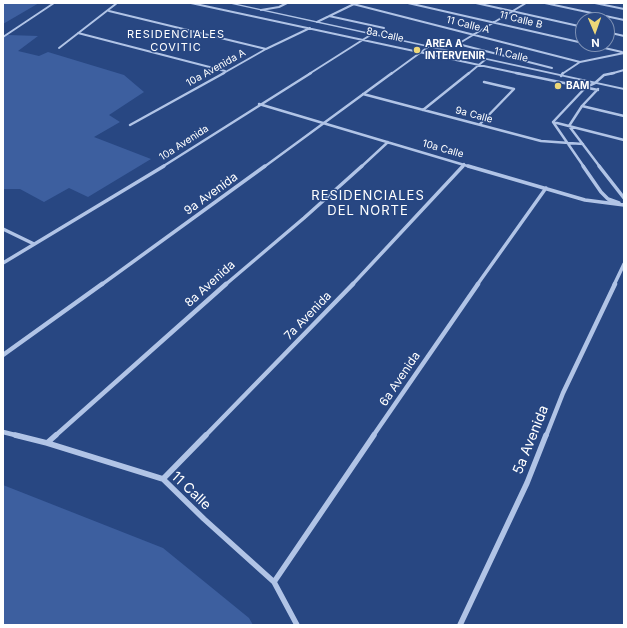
<!DOCTYPE html>
<html>
<head>
<meta charset="utf-8">
<style>
	body { margin:0 }
	#map { position:relative; width:627px; height:628px; overflow:hidden; background:#284782; font-family:Inter,sans-serif }
	canvas { display:block }
	.frame { position:absolute; inset:0; border:4px solid #fff; pointer-events:none }
	.north { position:absolute; left:575px; top:12px; width:40px; height:40px; box-sizing:border-box; background:#284782; border:1px solid #7e91b4; border-radius:50%; rotate:178deg; font-size:11px; font-weight:700; line-height:16px; text-align:center; color:#fff }
	.north::after { content:''; display:block; margin:auto; width:14px; height:18px; background:#edd778; clip-path:polygon(50% 0,100% 100%,50% 72%,0 100%) }
</style>
</head>
<body>
<div id="map">
<canvas width="627" height="628"></canvas>
<div class="frame"></div>
<div class="north">N</div>
</div>
<script>
const g = document.querySelector('canvas').getContext('2d');
g.lineJoin = 'round';
function fill(path, color) { g.fillStyle = color; g.fill(path, 'evenodd'); }
const shape = rows => new Path2D(rows.map(r => 'M' + r).join(''));
function stroke(path, color, width, dash) { g.strokeStyle = color; g.lineWidth = width; g.lineCap = dash ? 'butt' : 'round'; g.setLineDash(dash || []); g.stroke(path); }
function label(font, color, halo, rows, align = 'center') {
  g.font = font + ' Inter,sans-serif'; g.lineWidth = 3; g.setLineDash([]); g.textBaseline = 'middle'; g.strokeStyle = halo; g.fillStyle = color; for (const [text, x, y, turn = 0] of rows) {
    g.save(); g.translate(x, y); g.rotate((+turn || 0) * Math.PI / 180); g.textAlign = isNaN(turn) ? turn : align; if (halo) g.strokeText(text, 0, 0); g.fillText(text, 0, 0); g.restore();
  }
}
const green = shape([
	[3,3,39,3,3,24],
	[8,35,38,36,18,51,39,56,48,52,124,75,144,92,109,115,120,122,94,137,151,159,88,197,69,188,44,202,20,189,3,189,3,38],
	[3,485,163,548,249,618,253,625,3,625]
]);
const pedestrian = shape([
	[458,44,552,68]
]);
const minorFar4 = shape([
	[191,3,521,74],
	[408,3,583,43],
	[476,3,583,27],
	[545,3,624,20],
	[595,3,624,9],
	[353,4,580,62],
	[261,10,279,7,287,3],
	[109,11,266,49],
	[329,16,384,28],
	[317,22,354,4],
	[607,32,624,36],
	[78,33,225,71],
	[3,37,54,3],
	[458,44,526,3],
	[587,44,622,52],
	[59,48,117,3],
	[222,74,266,49,310,28],
	[309,74,372,34],
	[391,74,428,47],
	[468,74,486,59],
	[562,74,580,62,624,53],
	[610,74,624,70]
]);
const minorFar3 = shape([
	[516,73,598,90],
	[561,76,563,73],
	[598,89,582,106,569,126,600,167],
	[363,94,541,141,583,144],
	[259,104,471,167],
	[582,106,624,116],
	[423,110,469,73],
	[553,122,624,140],
	[480,124,514,89,484,82],
	[130,125,224,73],
	[162,167,311,73],
	[264,167,392,73],
	[361,167,388,142],
	[462,167,464,164],
	[584,167,553,122,586,87,595,83,604,75,614,73]
]);
const minorFar2 = shape([
	[468,166,585,200,624,205],
	[583,166,601,192,608,199,619,203],
	[599,166,624,198],
	[3,229,34,244],
	[3,263,164,166],
	[101,285,265,166],
	[225,285,304,218,362,166],
	[352,285,463,166],
	[477,285,546,188],
	[614,285,624,264]
]);
const minorFar1 = shape([
	[3,355,102,284],
	[3,432,19,436],
	[55,436,226,284],
	[205,436,353,284],
	[373,436,478,284],
	[546,436,563,393,615,284]
]);
const minor = shape([
	[15,435,47,443,163,479,204,519,274,582,297,625],
	[47,443,56,435],
	[163,479,206,435],
	[274,582,374,435],
	[460,625,527,483,546,435]
]);
const tertiary = shape([
	[227,3,233,3,624,88,624,90,227,3]
]);
const markers = [
	[417,50,4,"#edd778"],
	[558,86,4,"#edd778"]
];
const farStreetnames = [
	["11 Calle B",521,20,14],
	["11 Calle A",468,25,14],
	["8a Calle",385,35,12],
	["11 Calle",511,55,13],
	["10a Avenida A",216,68,-29],
	["9a Calle",474,115,15],
	["10a Avenida",184,143,-33],
	["10a Calle",443,149,16]
];
const farPoinames = [
	["AREA A",425,44],
	["INTERVENIR",425,56],
	["BAM",566,86]
];
const farNeighbourhoodnames = [
	["RESIDENCIALES",176,35],
	["COVITIC",176,48]
];
const streetNames = [
	["9a Avenida",211,194,-36],
	["8a Avenida",210,284,-42],
	["7a Avenida",308,316,-46],
	["6a Avenida",400,379,-56]
];
const neighbourhoodNames = [
	["RESIDENCIALES",368,196],
	["DEL NORTE",368,211]
];
const nearStreetnames = [
	["5a Avenida",531,440,-68],
	["11 Calle",191,491,43]
];
fill(green, '#3d5f9f');
stroke(pedestrian, '#b1c4e6', 2);
stroke(minorFar4, '#b1c4e6', 2);
stroke(minorFar3, '#b1c4e6', 2.5);
stroke(minorFar2, '#b1c4e6', 3.5);
stroke(minorFar1, '#b1c4e6', 4.5);
stroke(minor, '#b1c4e6', 5.5);
fill(tertiary, '#b1c4e6');
for (const [x, y, r, color] of markers) { const dot = new Path2D(); dot.arc(x, y, r, 0, 2 * Math.PI); g.fillStyle = color; g.fill(dot); stroke(dot, '#284782', 1.5); }
label('10px', '#fff', '#284782', farStreetnames);
label('bold 10px', '#fff', '#284782', farPoinames, 'left');
g.letterSpacing = '1px';
label('11px', '#fff', '#284782', farNeighbourhoodnames);
g.letterSpacing = '0px';
label('12px', '#fff', '#284782', streetNames);
g.letterSpacing = '1px';
label('13px', '#fff', '#284782', neighbourhoodNames);
g.letterSpacing = '0px';
label('14px', '#fff', '#284782', nearStreetnames);
</script>
</body>
</html>
